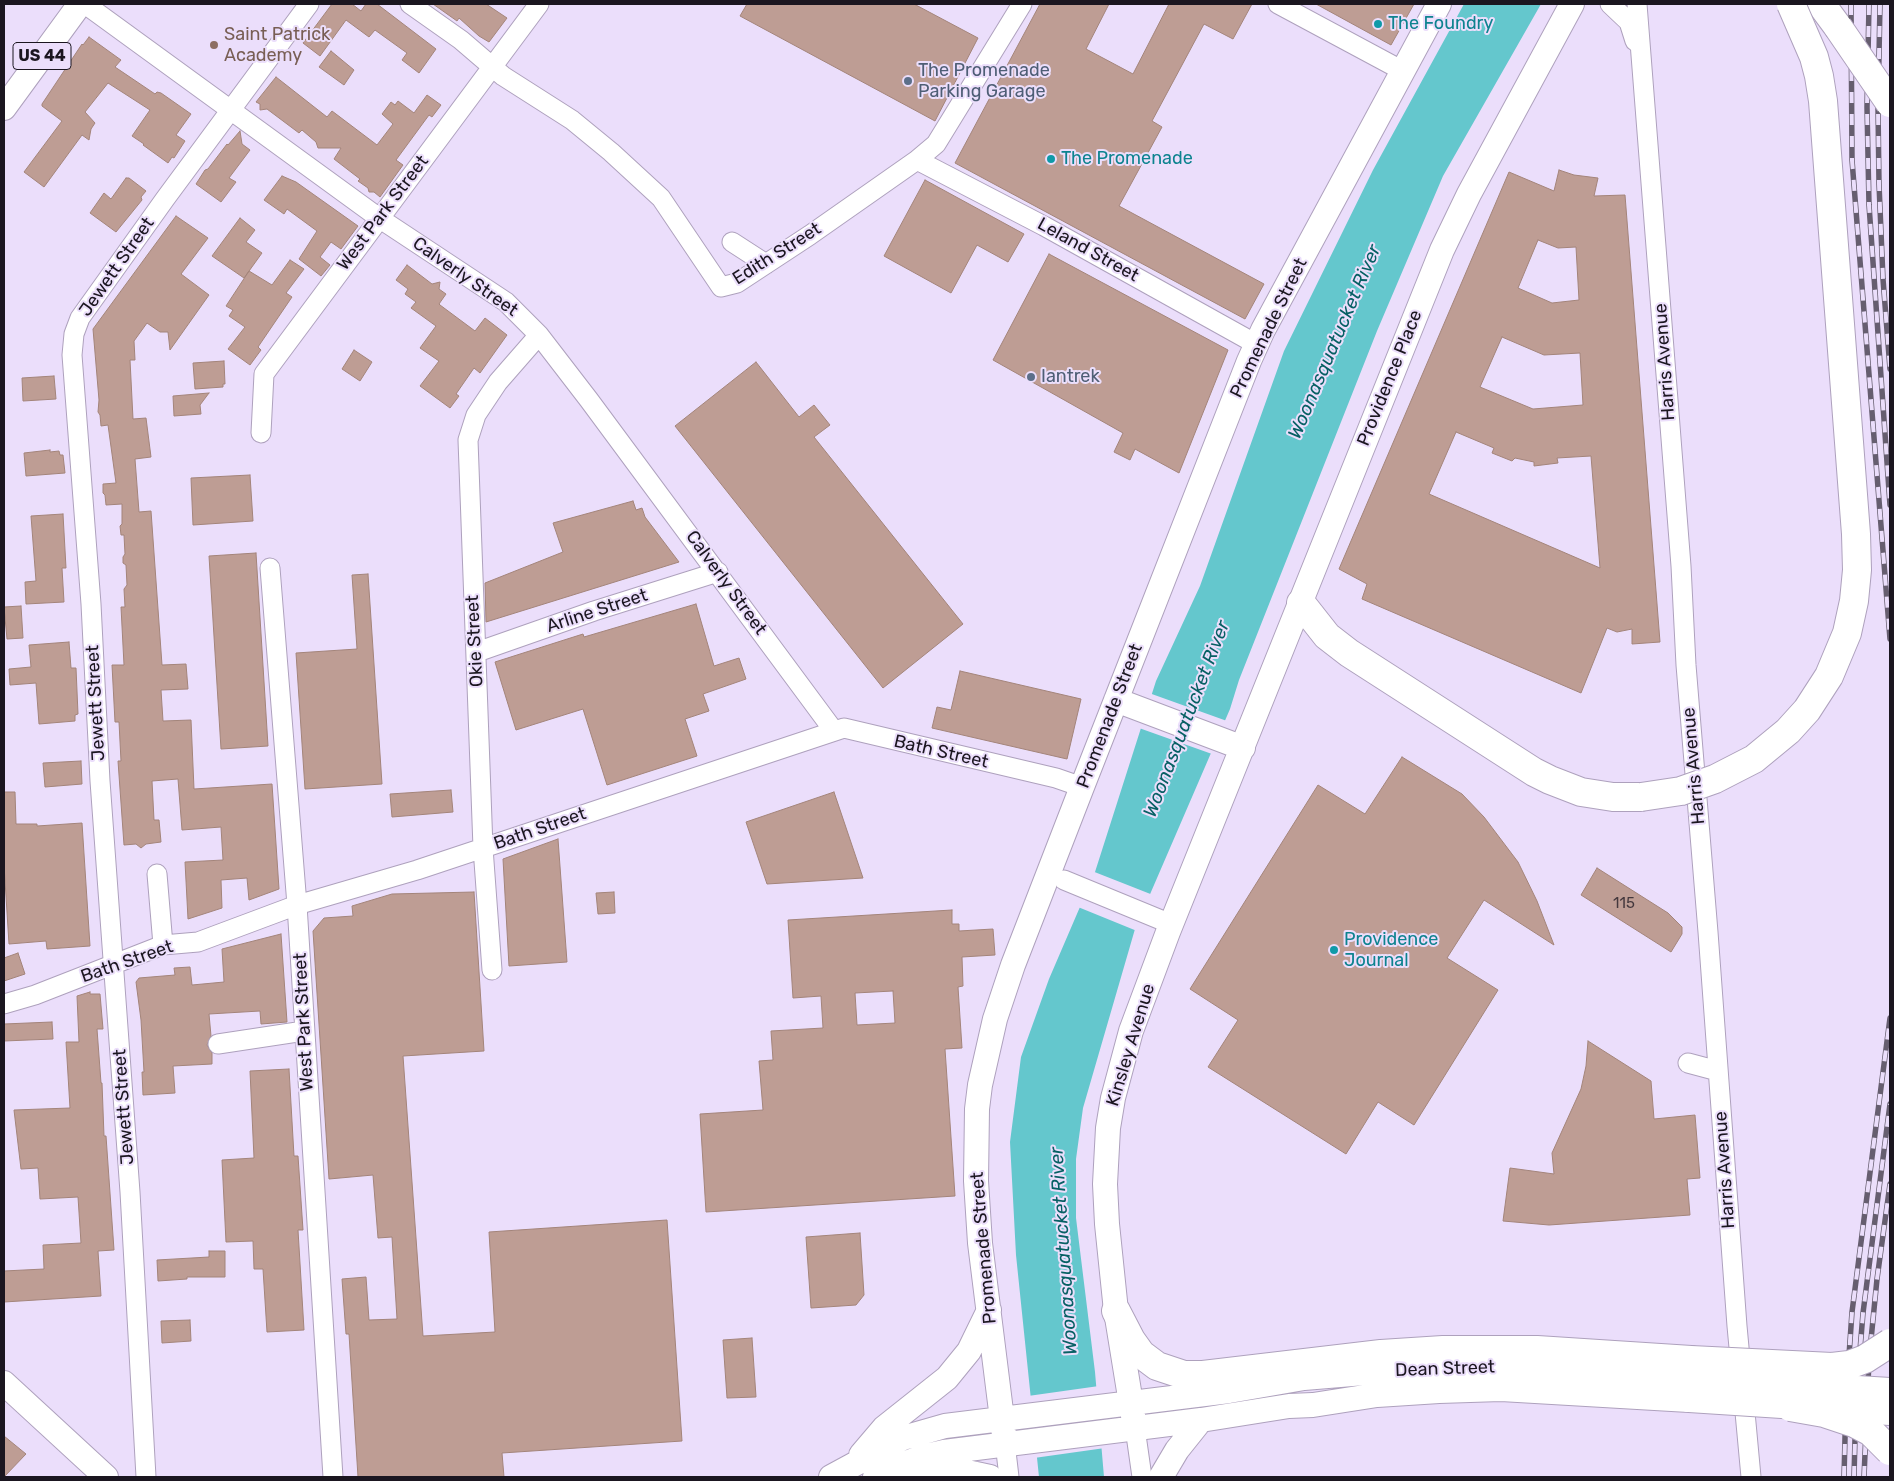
<!DOCTYPE html>
<html>
<head>
<meta charset="utf-8">
<style>
	body { margin:0 }
	#map { position:relative; width:1894px; height:1481px; overflow:hidden; background:#ebdefb; font-family:Rubik,sans-serif }
	canvas { display:block }
	.frame { position:absolute; inset:0; border:5px solid #1b1620; pointer-events:none }
</style>
</head>
<body>
<div id="map">
<canvas width="1894" height="1481"></canvas>
<div class="frame"></div>
</div>
<script>
const g = document.querySelector('canvas').getContext('2d');
g.lineJoin = 'round';
function fill(path, color) { g.fillStyle = color; g.fill(path, 'evenodd'); }
const shape = rows => new Path2D(rows.map(r => 'M' + r).join(''));
function stroke(path, color, width, dash) { g.strokeStyle = color; g.lineWidth = width; g.lineCap = dash ? 'butt' : 'round'; g.setLineDash(dash || []); g.stroke(path); }
function label(font, color, halo, rows, align = 'center') {
  g.font = font + ' Rubik,sans-serif'; g.lineWidth = 4; g.setLineDash([]); g.textBaseline = 'middle'; g.strokeStyle = halo; g.fillStyle = color; for (const [text, x, y, turn = 0] of rows) {
    g.save(); g.translate(x, y); g.rotate((+turn || 0) * Math.PI / 180); g.textAlign = isNaN(turn) ? turn : align; if (halo) g.strokeText(text, 0, 0); g.fillText(text, 0, 0); g.restore();
  }
}
const water = shape([
	[1464,4,1541,4,1443,176,1377,331,1239,680,1230,709,1135,929,1083,1108,1076,1159,1076,1218,1095,1372,1104,1477,1039,1477,1016,1255,1010,1142,1021,1057,1049,979,1095,872,1156,681,1200,586,1284,351,1373,170]
]);
const pier = shape([
	[1149,693,1227,721,1212,754,1139,728],
	[1092,871,1153,895,1137,931,1078,907],
	[1099,1386,1105,1448,1034,1458,1028,1396]
]);
const building = shape([
	[332,4,352,4,361,11,366,4,377,4,436,49,419,73,402,60,407,53,375,30,369,37,346,20,320,56,303,43,332,4],
	[433,4,486,4,507,18,489,42,479,36,459,18,457,21,433,4],
	[747,4,914,4,978,38,935,121,740,16,747,4],
	[1040,4,1109,4,1086,49,1133,74,1169,4,1252,4,1233,39,1204,24,1152,121,1162,127,1119,206,1264,284,1245,319,955,163,1040,4],
	[1316,4,1414,4,1391,45,1316,4],
	[89,37,121,60,115,67,155,94,157,92,161,93,191,114,176,135,185,141,174,158,172,157,168,163,143,145,144,144,132,136,150,110,108,83,85,112,95,123,91,129,89,140,82,135,44,187,24,172,62,121,42,106,42,104,82,44,83,45,89,37],
	[331,51,354,70,344,85,319,67,331,51],
	[276,77,327,117,332,111,377,145,393,124,382,114,391,102,395,105,398,101,414,113,427,95,441,105,432,117,429,115,396,160,403,165,380,197,374,192,369,192,368,188,358,181,360,179,334,159,341,148,318,148,316,142,302,130,299,133,267,109,260,110,260,104,256,102,276,77],
	[240,131,242,144,250,150,229,178,236,182,221,202,196,184,205,170,208,169,227,144,228,145,240,131],
	[1559,170,1574,175,1598,178,1594,196,1625,195,1660,642,1632,644,1632,629,1617,632,1607,628,1581,693,1362,599,1367,584,1339,569,1509,172,1554,191,1559,170],
	[1538,240,1558,248,1576,247,1579,300,1552,303,1518,288,1538,240],
	[1502,337,1544,355,1580,353,1583,405,1533,409,1480,387,1502,337],
	[1456,432,1494,448,1492,453,1512,461,1515,458,1534,462,1534,466,1558,463,1557,458,1591,456,1600,568,1429,494,1456,432],
	[282,176,296,182,358,226,341,249,331,242,320,257,330,265,321,276,299,259,317,231,287,209,284,214,264,200,282,176],
	[126,178,129,178,146,191,141,197,142,200,116,232,90,213,104,193,111,199,126,178],
	[925,180,1024,234,1008,262,977,245,951,293,884,256,925,180],
	[176,216,208,238,181,274,209,295,170,350,168,332,160,332,147,323,134,341,135,360,130,360,133,419,146,418,151,457,135,459,139,512,151,511,162,665,186,664,188,689,161,690,163,721,191,720,194,789,272,784,279,889,249,900,247,878,221,880,222,908,188,919,185,862,223,860,221,827,182,830,178,779,152,781,154,820,159,820,161,842,146,844,141,848,136,844,124,845,118,761,121,761,119,722,115,722,112,665,124,665,121,607,125,607,124,589,127,585,126,565,123,563,123,557,125,554,124,535,121,535,120,526,122,524,122,504,106,505,105,495,103,493,103,484,116,483,108,425,101,426,100,415,98,412,99,400,93,329,176,216],
	[240,218,255,230,246,242,262,253,244,278,212,256,240,218],
	[1049,254,1228,350,1179,473,1135,449,1130,460,1114,452,1123,433,993,360,1049,254],
	[290,260,304,269,286,293,292,297,258,347,261,350,250,365,228,349,245,327,229,316,233,310,226,306,249,271,272,285,290,260],
	[407,265,432,284,440,282,439,289,446,294,439,304,440,305,475,331,485,318,507,335,480,373,474,368,456,394,459,396,450,408,420,386,439,361,420,348,436,326,411,308,416,302,405,294,408,289,396,280,407,265],
	[354,350,372,362,360,381,342,369,354,350],
	[224,361,225,384,223,384,223,387,195,389,193,363,224,361],
	[756,362,799,417,814,405,830,425,814,437,963,624,883,688,675,426,756,362],
	[54,376,56,399,23,401,22,378,54,376],
	[209,393,200,405,201,414,174,416,173,396,209,393],
	[50,450,50,452,59,451,60,455,63,455,65,473,26,476,24,453,50,450],
	[250,475,253,521,193,525,191,478,250,475],
	[633,501,636,510,642,508,645,517,679,562,486,622,485,583,563,552,553,523,633,501],
	[63,514,66,568,62,568,64,602,26,604,25,582,36,581,31,516,63,514],
	[256,553,268,746,221,749,209,556,256,553],
	[368,574,382,784,305,789,296,653,357,649,352,575,368,574],
	[696,604,714,666,739,658,746,679,703,694,709,711,685,719,697,756,607,785,583,709,516,730,495,662,583,634,584,637,696,604],
	[21,606,23,638,7,639,4,607,21,606],
	[69,642,71,668,76,668,78,714,75,715,75,721,39,724,36,683,10,685,9,669,31,667,29,645,69,642],
	[960,671,1081,699,1067,759,932,728,937,707,951,710,960,671],
	[1402,757,1462,794,1484,817,1518,862,1537,901,1554,945,1484,900,1447,958,1498,990,1414,1125,1378,1102,1346,1154,1208,1067,1238,1020,1190,989,1318,785,1365,814,1402,757],
	[81,761,82,784,45,787,43,763,81,761],
	[451,790,453,812,392,817,390,794,451,790],
	[4,792,15,792,16,824,37,824,37,826,82,823,90,946,47,949,46,941,9,944,4,865,4,792],
	[834,792,863,878,767,884,746,822,834,792],
	[558,839,567,962,509,966,503,859,558,839],
	[1597,868,1668,913,1682,927,1682,934,1671,952,1581,895,1597,868],
	[474,892,484,1051,403,1056,423,1336,495,1332,489,1232,667,1220,682,1441,502,1453,504,1477,358,1477,349,1334,346,1334,342,1279,366,1277,369,1320,397,1319,392,1237,378,1238,373,1175,329,1179,313,931,324,918,353,916,352,906,392,894,474,892],
	[614,892,615,913,598,914,596,893,614,892],
	[952,910,952,924,959,924,959,931,993,929,995,955,962,957,963,986,958,987,962,1048,945,1049,955,1196,706,1212,700,1114,763,1110,759,1061,773,1060,771,1031,823,1028,821,996,793,998,788,920,952,910],
	[893,991,895,1023,857,1025,855,993,893,991],
	[281,934,287,1022,261,1024,260,1011,209,1014,211,1036,207,1045,212,1053,212,1064,173,1066,175,1093,143,1095,142,1072,144,1072,141,1020,136,982,139,978,175,975,174,968,190,967,192,985,224,982,222,949,281,934],
	[18,953,25,974,4,981,4,958,18,953],
	[90,992,90,994,100,994,103,1029,97,1029,101,1083,102,1083,104,1136,106,1136,114,1250,98,1251,101,1296,4,1302,4,1271,44,1269,43,1245,81,1243,78,1197,40,1199,38,1168,21,1169,14,1110,70,1108,66,1042,79,1042,77,996,90,992],
	[52,1022,53,1039,4,1041,4,1024,52,1022],
	[1588,1041,1651,1081,1654,1119,1695,1115,1700,1178,1687,1179,1690,1215,1549,1225,1503,1221,1510,1168,1554,1174,1552,1153,1581,1089,1586,1066,1588,1041],
	[289,1069,294,1156,298,1156,303,1230,298,1230,304,1330,267,1332,263,1269,254,1269,253,1241,226,1242,222,1160,254,1158,250,1071,289,1069],
	[860,1233,864,1295,856,1305,811,1308,806,1237,860,1233],
	[209,1251,225,1251,225,1277,187,1277,187,1279,158,1281,157,1260,209,1257,209,1251],
	[190,1320,191,1341,162,1343,161,1321,190,1320],
	[752,1338,756,1397,727,1398,723,1340,752,1338],
	[4,1436,26,1454,4,1477,4,1436]
]);
const minor = shape([
	[85,4,379,218,506,302,539,335,589,400,834,731],
	[410,4,461,40,503,76,572,120,611,152,661,198,721,287,737,283,810,235,917,160,936,144,1022,4],
	[1278,4,1403,71],
	[1610,4,1629,22,1635,41],
	[1637,4,1681,566,1686,665,1708,932,1737,1326,1751,1477],
	[917,160,1044,226,1256,344],
	[732,242,766,264],
	[261,433,264,374,539,4],
	[270,568,297,905,333,1477],
	[477,652,594,611,718,572],
	[157,874,163,945],
	[1064,880,1166,922],
	[492,970,483,848,468,440,476,415,498,382,539,335],
	[4,1004,35,995,163,945,198,942,297,905,417,870,844,728,1056,778,1082,787],
	[218,1044,304,1031],
	[1688,1063,1718,1071],
	[1135,1428,1142,1477],
	[1005,1443,1009,1477],
	[146,1477,130,1192,100,781,91,604,72,355,74,334,80,318,165,199,309,4]
]);
const major = shape([
	[4,108,80,4],
	[1116,700,1243,748],
	[4,1383,106,1477],
	[1135,1428,1116,1311,1107,1224,1105,1184,1108,1128,1113,1098,1131,1031,1168,932,1442,250,1469,194,1572,4],
	[1005,1443,980,1243,976,1181,977,1109,980,1085,995,1019,1013,965,1082,787,1249,361,1263,330,1439,4],
	[861,1455,884,1428,947,1378,969,1351,989,1310],
	[913,1469,953,1469,990,1477],
	[831,1477,903,1438,945,1426,1229,1391,1304,1378,1412,1369,1506,1367,1691,1378],
	[875,1477,891,1469,922,1457,944,1452,1201,1420,1289,1406,1313,1405,1377,1395,1439,1391,1501,1389,1689,1400],
	[1161,1477,1177,1450,1201,1420]
]);
const highway = shape([
	[1821,4,1838,27],
	[1301,603,1327,636,1349,653,1534,772,1550,780,1581,792,1613,797,1641,797],
	[1116,1311,1131,1340,1141,1354,1157,1366,1184,1375,1203,1375,1381,1354,1443,1350,1537,1350,1691,1360]
]);
const rail = shape([
	[1851,4,1852,160,1890,639],
	[1869,4,1867,107,1869,205,1890,505],
	[1880,4,1878,108,1879,184,1883,279,1890,369],
	[1844,1477,1846,1399,1852,1312,1890,1018],
	[1854,1477,1856,1400,1863,1313,1890,1104],
	[1864,1477,1869,1360,1877,1279,1890,1184]
]);
const majorBridge = shape([
	[1691,1378,1890,1390],
	[1689,1400,1890,1413]
]);
const highwayBridge = shape([
	[1838,27,1890,103],
	[1641,797,1681,791,1715,779,1754,759,1788,731,1807,710,1829,676,1847,633,1854,601,1857,570,1856,534,1823,101,1819,76,1814,57,1791,4],
	[1691,1360,1832,1367,1849,1365,1865,1359,1890,1343],
	[1790,1407,1824,1413,1854,1423,1871,1432,1890,1451]
]);
const markers = [
	[1378,24,5,"#0f9aa8"],
	[214,45,5,"#8d6e63"],
	[908,81,5,"#5c6f8a"],
	[1051,159,5,"#0f9aa8"],
	[1031,377,5,"#5c6f8a"],
	[1334,950,5,"#0f9aa8"]
];
const numberNames = [
	["115",1624,904]
];
const shields = [
	[42,56,58]
];
const shieldNames = [
	["US 44",42,56]
];
const cultureNames = [
	["The Foundry",1388,24],
	["The Promenade",1061,159],
	["Providence",1344,940],
	["Journal",1344,961]
];
const educationNames = [
	["Saint Patrick",224,35],
	["Academy",224,56]
];
const serviceNames = [
	["The Promenade",918,71],
	["Parking Garage",918,92],
	["Iantrek",1041,377]
];
const streetNames = [
	["West Park Street",383,213,-53],
	["Leland Street",1088,250,29],
	["Edith Street",777,254,-32],
	["Jewett Street",117,267,-55],
	["Calverly Street",465,277,35],
	["Promenade Street",1269,328,-64],
	["Harris Avenue",1665,362,-94],
	["Providence Place",1390,378,-68],
	["Calverly Street",726,583,54],
	["Arline Street",597,611,-18],
	["Okie Street",475,641,-93],
	["Jewett Street",96,703,-93],
	["Promenade Street",1110,716,-69],
	["Bath Street",941,752,13],
	["Harris Avenue",1694,766,-95],
	["Bath Street",540,829,-19],
	["Bath Street",127,962,-19],
	["West Park Street",304,1022,-93],
	["Kinsley Avenue",1131,1045,-73],
	["Jewett Street",124,1107,-94],
	["Harris Avenue",1725,1170,-94],
	["Promenade Street",984,1248,-95],
	["Dean Street",1445,1369,-2]
];
const waterNames = [
	["Woonasquatucket River",1335,342,-67],
	["Woonasquatucket River",1187,719,-69],
	["Woonasquatucket River",1064,1251,-94]
];
fill(water, '#64c7cd');
fill(pier, '#ebdefb');
fill(building, '#be9d94');
stroke(building, '#a3847a', 1);
stroke(minor, '#aea1bd', 21);
stroke(major, '#aea1bd', 26);
stroke(highway, '#aea1bd', 30);
stroke(minor, '#fff', 19);
stroke(major, '#fff', 24);
stroke(highway, '#fff', 28);
stroke(rail, '#665e6f', 5.5);
stroke(rail, '#ebdefb', 4, [11]);
stroke(majorBridge, '#aea1bd', 26, []);
stroke(highwayBridge, '#aea1bd', 30, []);
stroke(majorBridge, '#fff', 24);
stroke(highwayBridge, '#fff', 28);
for (const [x, y, r, color] of markers) { const dot = new Path2D(); dot.arc(x, y, r, 0, 2 * Math.PI); g.fillStyle = color; g.fill(dot); stroke(dot, '#ebdefb', 2); }
label('15px', '#44383d', null, numberNames);
for (const [x, y, w] of shields) { const box = new Path2D(); box.roundRect(x - w / 2, y - 13.5, w, 27, 4); g.fillStyle = '#ebdefb'; g.fill(box); stroke(box, '#1b1620', 1); }
label('bold 16px', '#1b1620', null, shieldNames);
label('18px', '#0d838f', '#ebdefb', cultureNames, 'left');
label('18px', '#785e54', '#ebdefb', educationNames, 'left');
label('18px', '#4e5e75', '#ebdefb', serviceNames, 'left');
label('18px', '#1b1620', '#ebdefb', streetNames);
label('italic 19px', '#076064', '#ebdefb', waterNames);
</script>
</body>
</html>
